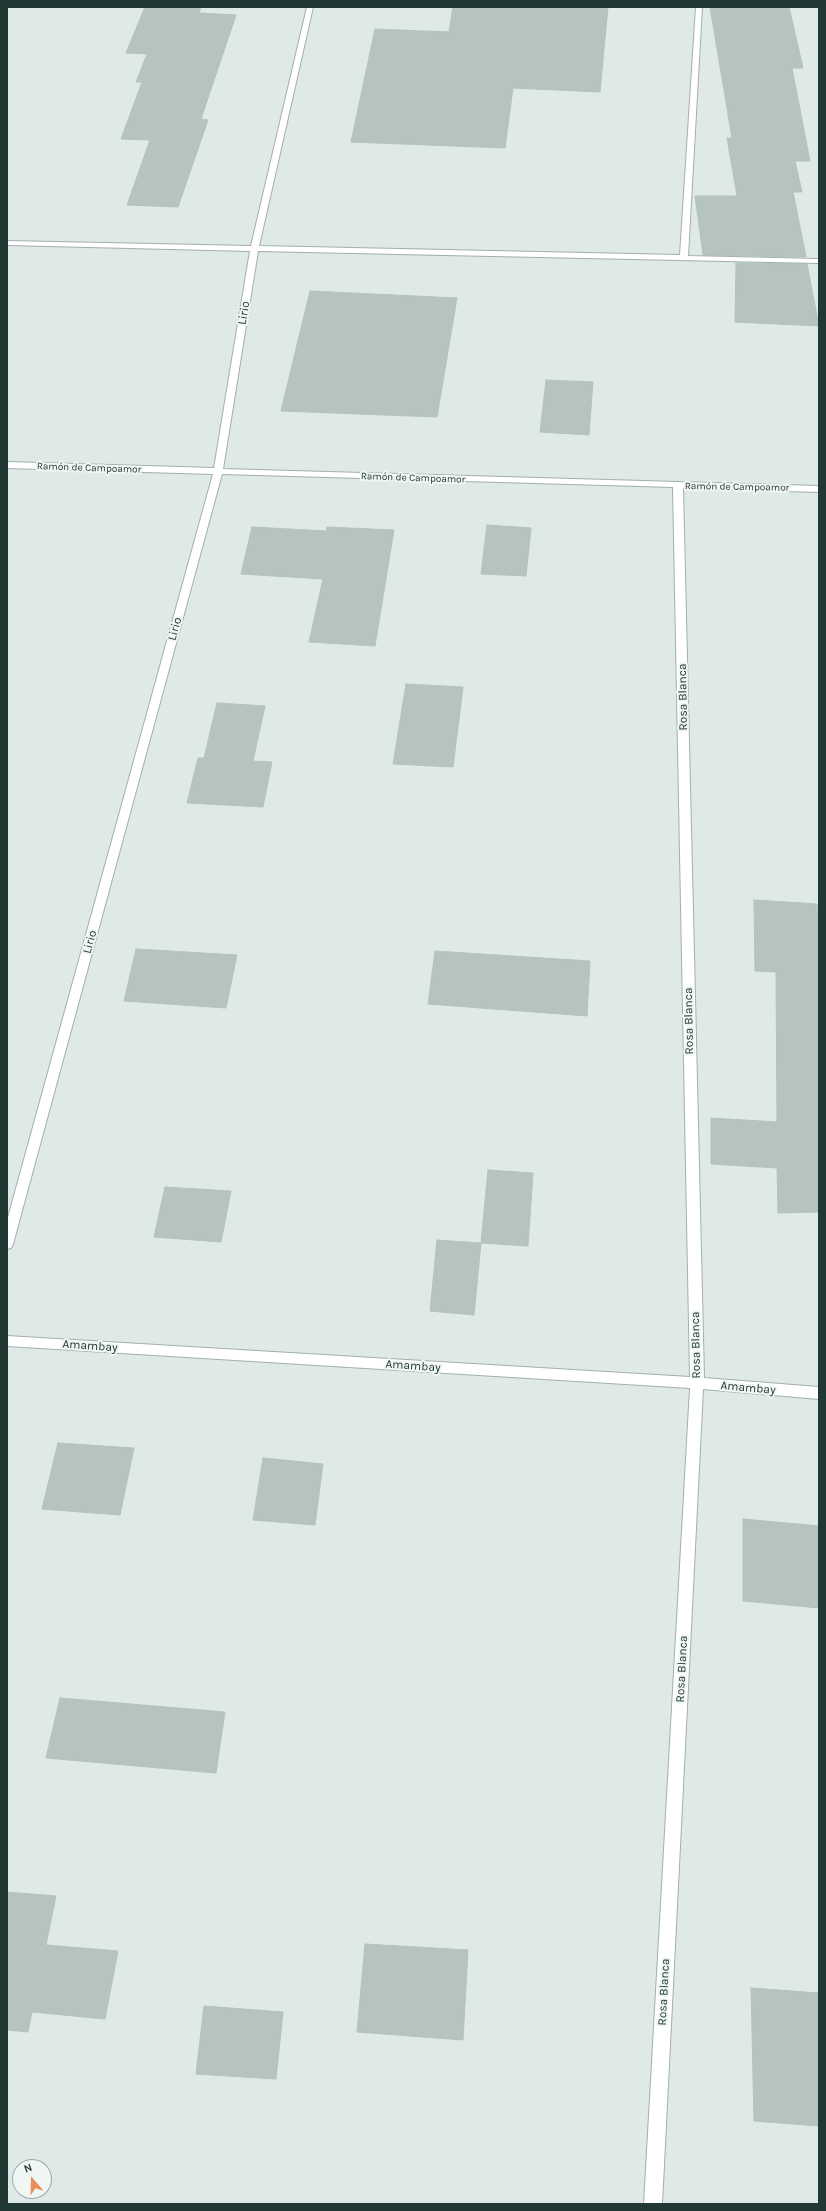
<!DOCTYPE html>
<html>
<head>
<meta charset="utf-8">
<style>
	body { margin:0 }
	#map { position:relative; width:826px; height:2211px; overflow:hidden; background:#dfe9e6; font-family:Karla,sans-serif }
	canvas { display:block }
	.frame { position:absolute; inset:0; border:8px solid #213835; pointer-events:none }
	.north { position:absolute; left:12px; top:2159px; width:40px; height:40px; box-sizing:border-box; background:#eff6f3; border:1px solid #9daaa7; border-radius:50%; rotate:340deg; font-size:11px; font-weight:700; line-height:16px; text-align:center; color:#213835 }
	.north::after { content:''; display:block; margin:auto; width:14px; height:18px; background:#ea8e5c; clip-path:polygon(50% 0,100% 100%,50% 72%,0 100%) }
</style>
</head>
<body>
<div id="map">
<canvas width="826" height="2211"></canvas>
<div class="frame"></div>
<div class="north">N</div>
</div>
<script>
const g = document.querySelector('canvas').getContext('2d');
g.lineJoin = 'round';
function fill(path, color) { g.fillStyle = color; g.fill(path, 'evenodd'); }
const shape = rows => new Path2D(rows.map(r => 'M' + r).join(''));
function stroke(path, color, width, dash) { g.strokeStyle = color; g.lineWidth = width; g.lineCap = dash ? 'butt' : 'round'; g.setLineDash(dash || []); g.stroke(path); }
function label(font, color, halo, rows, align = 'center') {
  g.font = font + ' Karla,sans-serif'; g.lineWidth = 4; g.setLineDash([]); g.textBaseline = 'middle'; g.strokeStyle = halo; g.fillStyle = color; for (const [text, x, y, turn = 0] of rows) {
    g.save(); g.translate(x, y); g.rotate((+turn || 0) * Math.PI / 180); g.textAlign = isNaN(turn) ? turn : align; if (halo) g.strokeText(text, 0, 0); g.fillText(text, 0, 0); g.restore();
  }
}
const building = shape([
	[145,7,201,7,199,13,236,15,201,119,208,120,178,207,127,205,150,140,121,139,142,82,136,82,147,54,126,53,145,7],
	[453,7,608,7,600,92,513,88,505,148,351,142,375,29,449,32,453,7],
	[710,7,789,7,803,68,792,68,810,161,795,161,802,192,793,192,806,257,703,255,695,196,737,196,727,138,732,138,710,7],
	[736,263,807,264,819,326,735,322,736,263],
	[310,291,457,298,437,417,281,411,310,291],
	[546,380,593,382,589,435,540,432,546,380],
	[487,525,531,528,526,576,481,574,487,525],
	[252,527,326,531,327,527,394,530,375,646,309,642,323,579,241,574,252,527],
	[406,684,463,687,453,767,393,764,406,684],
	[217,703,265,706,253,761,272,762,263,807,187,803,198,758,204,758,217,703],
	[754,900,817,904,819,947,819,1212,778,1213,777,1168,711,1164,711,1118,777,1122,776,972,755,971,754,900],
	[136,949,237,955,226,1008,124,1001,136,949],
	[435,951,590,961,587,1016,428,1004,435,951],
	[488,1170,533,1173,528,1246,481,1243,488,1170],
	[165,1187,231,1191,221,1242,154,1237,165,1187],
	[437,1240,481,1243,474,1315,430,1311,437,1240],
	[58,1443,134,1448,120,1515,42,1509,58,1443],
	[263,1458,323,1464,315,1525,253,1520,263,1458],
	[743,1519,819,1526,819,1608,743,1601,743,1519],
	[60,1698,225,1712,216,1773,46,1758,60,1698],
	[7,1892,56,1896,46,1945,118,1951,105,2019,32,2012,28,2032,7,2030,7,1892],
	[365,1944,468,1950,463,2040,357,2032,365,1944],
	[751,1988,819,1993,819,2126,754,2121,751,1988],
	[204,2006,283,2012,276,2079,196,2074,204,2006]
]);
const minor = shape([
	[307,7,313,7,259,246,680,255,696,7,702,7,688,256,819,259,819,263,258,251,223,469,819,486,819,492,683,488,704,1378,819,1387,819,1399,703,1389,662,2204,644,2204,690,1388,7,1346,7,1336,690,1377,673,487,222,474,13,1244,11,1248,7,1249,7,1221,213,474,7,468,7,462,214,468,250,251,7,245,7,241,251,246,307,7]
]);
const farStreetnames = [
	["Ramón de Campoamor",89,468,2],
	["Ramón de Campoamor",413,478,2],
	["Ramón de Campoamor",737,487,1]
];
const streetNames = [
	["Lirio",244,313,-81],
	["Lirio",175,629,-75],
	["Rosa Blanca",683,697,-91],
	["Lirio",90,942,-75],
	["Rosa Blanca",689,1021,-91],
	["Rosa Blanca",696,1345,-91],
	["Amambay",90,1346,4],
	["Amambay",413,1366,4],
	["Amambay",748,1388,5],
	["Rosa Blanca",682,1669,-87],
	["Rosa Blanca",664,1992,-87]
];
fill(building, '#b5c4bf');
stroke(building, '#b2c3bd', 1);
stroke(minor, '#a2b0ad', 2);
fill(minor, '#fff');
label('10px', '#213835', '#eff6f3', farStreetnames);
label('12px', '#213835', '#eff6f3', streetNames);
</script>
</body>
</html>
